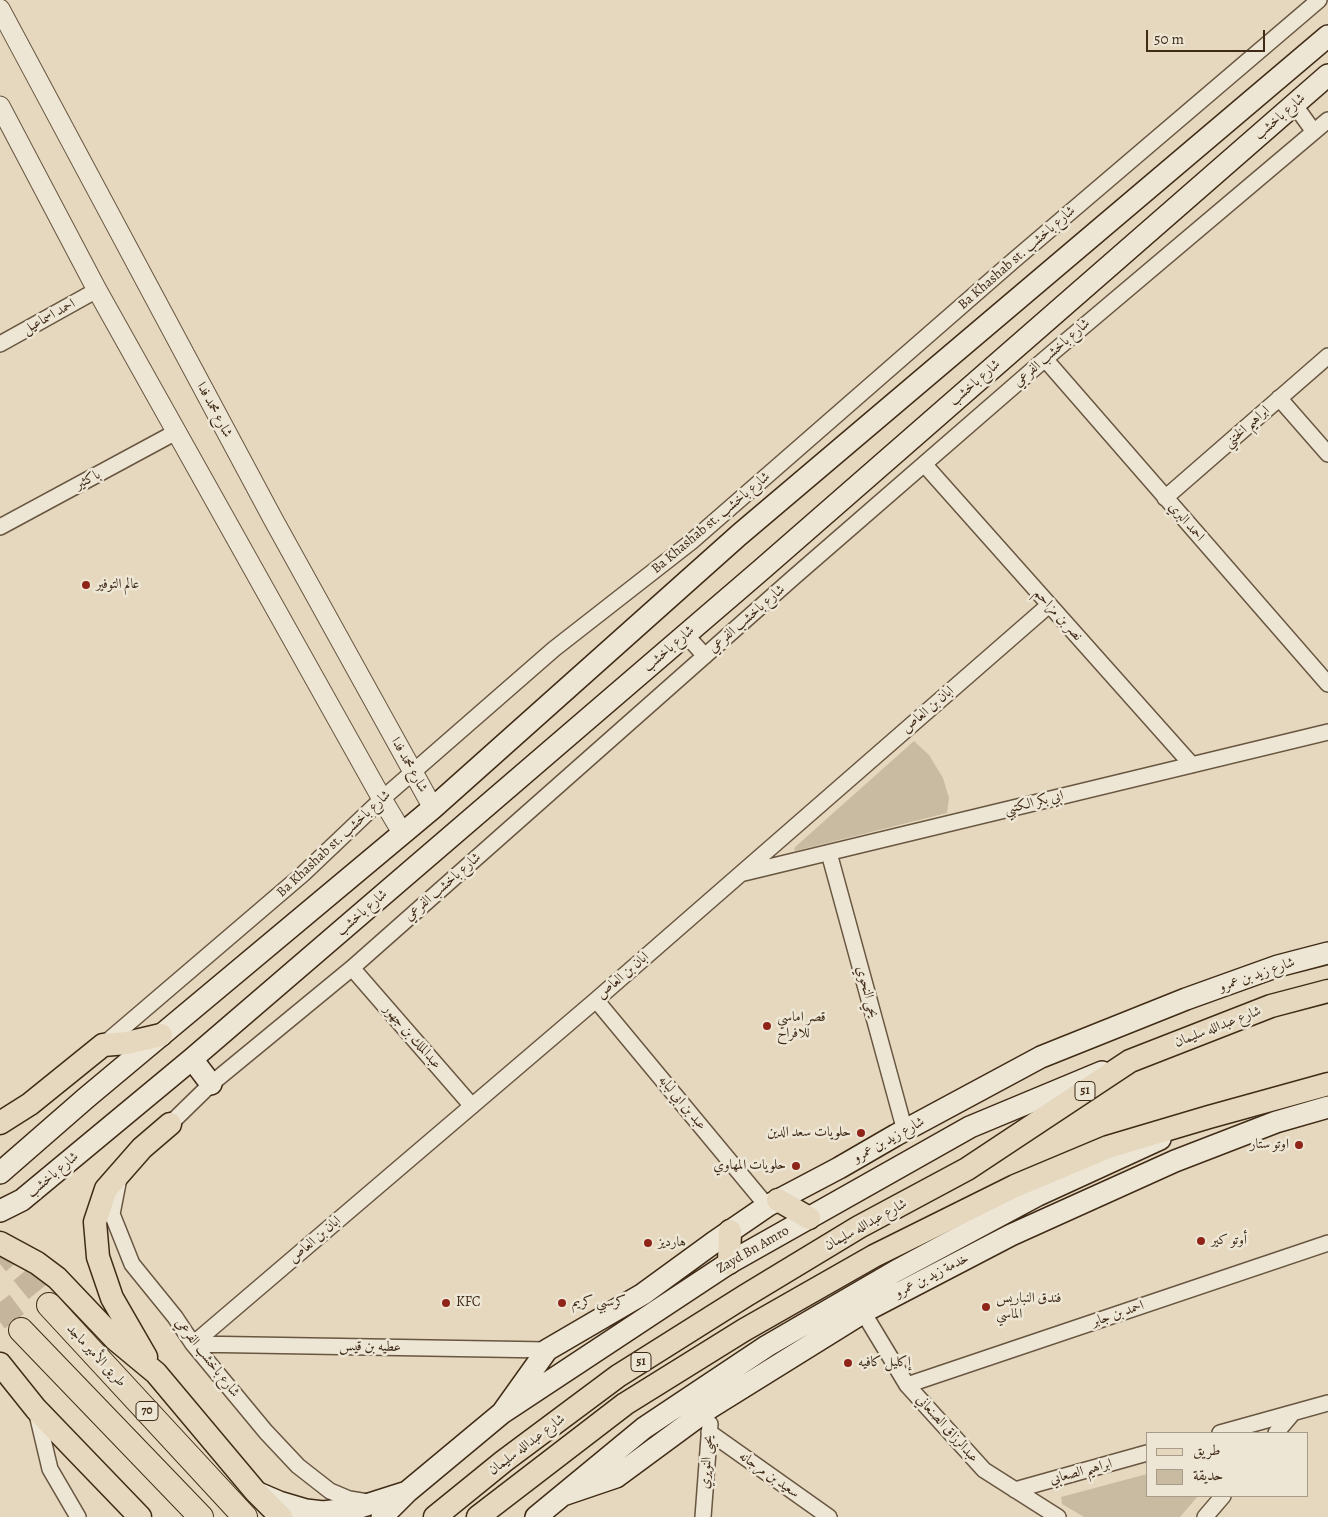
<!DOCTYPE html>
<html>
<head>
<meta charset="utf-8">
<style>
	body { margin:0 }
	#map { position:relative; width:1328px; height:1517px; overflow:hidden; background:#e5d8be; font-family:Alegreya,Amiri,serif }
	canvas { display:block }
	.legend { position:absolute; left:1146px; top:1432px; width:162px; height:65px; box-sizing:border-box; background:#eee6d5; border:1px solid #a89b89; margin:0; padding:6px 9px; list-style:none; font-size:15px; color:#3f2b16 }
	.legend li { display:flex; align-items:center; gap:10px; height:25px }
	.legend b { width:25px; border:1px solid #a89b89 }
	.scale { position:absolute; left:1146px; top:30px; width:119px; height:22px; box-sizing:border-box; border:2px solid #3f2b16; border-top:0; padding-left:6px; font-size:15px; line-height:18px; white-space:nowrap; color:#3f2b16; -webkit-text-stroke:4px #eee6d5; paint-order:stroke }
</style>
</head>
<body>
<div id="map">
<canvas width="1328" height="1517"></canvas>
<ul class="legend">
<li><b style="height:6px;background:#e5d8be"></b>طريق</li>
<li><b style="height:14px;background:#c9bba1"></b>حديقة</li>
</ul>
<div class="scale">50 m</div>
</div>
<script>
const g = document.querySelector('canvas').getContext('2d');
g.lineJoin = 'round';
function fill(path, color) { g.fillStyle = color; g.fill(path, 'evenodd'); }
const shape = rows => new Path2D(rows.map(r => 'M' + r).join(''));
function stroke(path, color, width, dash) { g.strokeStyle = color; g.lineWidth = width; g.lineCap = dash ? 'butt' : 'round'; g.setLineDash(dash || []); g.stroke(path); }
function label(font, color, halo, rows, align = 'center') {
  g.font = font + ' Alegreya,Amiri,serif'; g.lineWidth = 5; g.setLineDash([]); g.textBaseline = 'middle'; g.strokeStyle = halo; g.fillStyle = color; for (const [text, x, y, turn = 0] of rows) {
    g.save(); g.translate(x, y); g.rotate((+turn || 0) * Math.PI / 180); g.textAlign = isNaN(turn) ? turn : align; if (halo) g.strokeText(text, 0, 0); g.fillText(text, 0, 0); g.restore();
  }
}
const green = shape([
	[914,741,929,755,943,778,949,798,947,813,795,851,794,848],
	[1147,1474,1147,1496,1198,1496,1180,1517,1084,1517,1062,1504,1061,1497]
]);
const trunkTunnel = shape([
	[0,1245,49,1305],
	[0,1302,21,1330]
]);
const minor = shape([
	[1294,104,1314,132],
	[0,344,97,290],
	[1045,359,1328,684],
	[1279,398,1328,454],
	[924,464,1192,765],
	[1165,498,1328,356],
	[0,527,176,432],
	[686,635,705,656],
	[829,853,905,1131],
	[744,873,1328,732],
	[352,968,472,1106],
	[596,1000,767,1206],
	[103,1045,303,874,382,799,554,649,691,542,1013,261,1319,0],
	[170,1124,211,1084,352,968,794,577,1045,359,1328,120],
	[119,1178,112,1214,132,1264,175,1317,193,1344,266,1432,298,1466,330,1491,349,1499,368,1502],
	[863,1312,907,1385,984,1470,1058,1517],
	[193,1344,596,1000,1049,605],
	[193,1344,547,1350],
	[907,1385,1328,1243],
	[36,1410,50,1469,78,1517],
	[709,1432,829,1517],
	[1220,1433,1328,1403],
	[1276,1433,1293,1413],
	[1015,1490,1147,1453],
	[703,1517,710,1424],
	[1205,1517,1223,1496]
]);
const tertiary = shape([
	[0,9,273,519,433,808],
	[0,106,97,290,382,799,403,834]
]);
const secondary = shape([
	[192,1059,211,1084],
	[0,1173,86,1098,433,808,739,535,1328,36],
	[0,1211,22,1200,192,1059,761,570,1328,75],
	[502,1413,547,1350,643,1294,713,1243,767,1206,839,1168,896,1135,1041,1057,1186,999,1278,966,1328,953],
	[258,1493,279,1502,306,1510,323,1512,357,1508,404,1493],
	[563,1495,616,1477,711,1407,867,1310,1011,1235,1175,1161,1276,1122,1328,1107],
	[382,1517,407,1492,502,1413,729,1263,970,1127,1102,1072],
	[536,1517,644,1428,767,1346,896,1271,1038,1195,1160,1139]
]);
const primary = shape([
	[0,1123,30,1104,103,1045,127,1043,161,1035],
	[778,1200,809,1218],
	[0,1243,37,1263,57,1278,115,1339,156,1373,255,1491,281,1517],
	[729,1263,730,1231],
	[146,1357,112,1298,98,1257,95,1222,106,1189,142,1148,170,1124],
	[0,1364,36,1409,140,1517],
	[435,1517,504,1461,618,1376,745,1296,859,1227,967,1169,1130,1061,1271,1006,1328,991],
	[478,1517,625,1404,744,1330,874,1256,1015,1186,1108,1147,1209,1117,1328,1084]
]);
const trunk = shape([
	[49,1305,245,1517],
	[21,1330,201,1517]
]);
const markers = [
	[86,585,5,"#8f2418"],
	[767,1026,5,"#8f2418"],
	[861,1133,5,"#8f2418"],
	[1299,1145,5,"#8f2418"],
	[796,1166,5,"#8f2418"],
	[1201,1241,5,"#8f2418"],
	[648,1243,5,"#8f2418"],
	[446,1303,5,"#8f2418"],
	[562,1303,5,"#8f2418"],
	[986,1307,5,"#8f2418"],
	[848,1363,5,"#8f2418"]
];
const shields = [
	[1085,1091,20],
	[641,1362,20],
	[147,1411,22]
];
const shieldNames = [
	["51",1085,1091],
	["51",641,1362],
	["70",147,1411]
];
const streetNames = [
	["شارع باخشب",1280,117,-41],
	["Ba Khashab st. شارع باخشب",1017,258,-41],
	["احمد اسماعيل",49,317,-29],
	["شارع باخشب الفرعي",1052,353,-41],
	["شارع باخشب",975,383,-41],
	["شارع محمد فدا",214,410,62],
	["ابراهيم الختني",1247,427,-41],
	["باكثير",88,480,-28],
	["احمد البري",1186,522,49],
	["Ba Khashab st. شارع باخشب",711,523,-40],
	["نصر بن مزاحم",1058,615,48],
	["شارع باخشب الفرعي",747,619,-41],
	["شارع باخشب",669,649,-41],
	["ابان بن العاص",928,710,-41],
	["شارع محمد فدا",409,765,61],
	["ابي بكر الكتبي",1034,803,-14],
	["Ba Khashab st. شارع باخشب",334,844,-43],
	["شارع باخشب الفرعي",443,887,-41],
	["شارع باخشب",362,913,-41],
	["شارع زيد بن عمرو",1257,975,-19],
	["ابان بن العاص",623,976,-41],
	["يحي النحوي",867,992,75],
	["شارع عبدالله سليمان",1218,1027,-21],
	["عبدالملك بن جهور",412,1037,49],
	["عبد بن ابي لبابه",682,1103,50],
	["شارع زيد بن عمرو",889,1140,-29],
	["شارع باخشب",53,1175,-40],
	["شارع عبدالله سليمان",866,1225,-29],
	["ابان بن العاص",315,1240,-41],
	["Zayd Bn Amro",753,1250,-30],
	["خدمة زيد بن عمرو",932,1276,-27],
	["احمد بن جابر",1118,1314,-19],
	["عطيه بن قيس",370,1347,1],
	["طريق الأمير ماجد",96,1356,47],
	["شارع باخشب الفرعي",207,1358,52],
	["عبدالرزاق الصنعاني",947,1429,48],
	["شارع عبدالله سليمان",527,1445,-37],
	["يحيى النويري",707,1462,-86],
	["ابراهيم الصعابي",1081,1472,-15],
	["سعيد بن مرجانه",769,1475,35]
];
const poiNames = [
	["عالم التوفير",96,585],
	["قصر اماسي",777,1018],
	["للافراح",777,1034],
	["حلويات سعد الدين",851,1133,"right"],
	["اوتو ستار",1289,1145,"right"],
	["حلويات المهاوي",786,1166,"right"],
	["أوتو كير",1211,1241],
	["هارديز",658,1243],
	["فندق النباريس",996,1299],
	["الماسي",996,1315],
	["KFC",456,1303],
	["كرسبي كريم",572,1303],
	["إكليل كافيه",858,1363]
];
fill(green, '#c9bba1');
stroke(trunkTunnel, '#c4b59c', 24, [24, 12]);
stroke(minor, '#685640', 18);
stroke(tertiary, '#685640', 21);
stroke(secondary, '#3f2b16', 24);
stroke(primary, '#3f2b16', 25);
stroke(trunk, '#3f2b16', 26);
stroke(minor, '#eee6d5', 15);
stroke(tertiary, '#eee6d5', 19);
stroke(secondary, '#eee6d5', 21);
stroke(primary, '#e5d8be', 22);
stroke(trunk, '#e5d8be', 24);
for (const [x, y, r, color] of markers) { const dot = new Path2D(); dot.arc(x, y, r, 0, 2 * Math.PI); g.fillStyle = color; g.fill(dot); stroke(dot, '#eee6d5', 2); }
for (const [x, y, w] of shields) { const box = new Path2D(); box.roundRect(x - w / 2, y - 9.5, w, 19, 4); g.fillStyle = '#eee6d5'; g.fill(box); stroke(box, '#3f2b16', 1); }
label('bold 12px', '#3f2b16', null, shieldNames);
label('14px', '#3f2b16', '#eee6d5', streetNames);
label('14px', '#3f2b16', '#eee6d5', poiNames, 'left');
</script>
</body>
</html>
